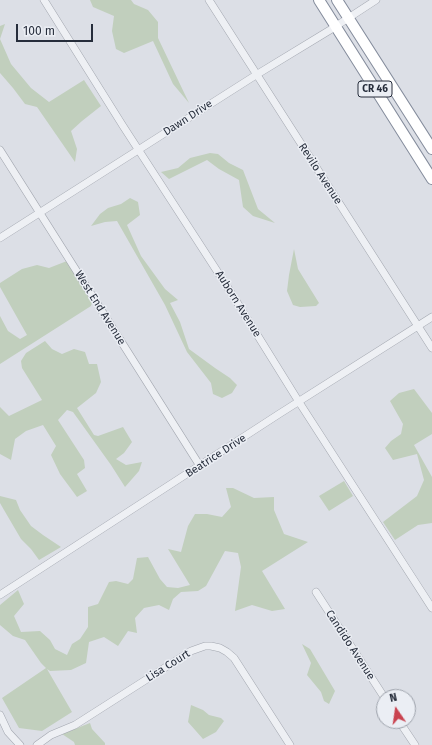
<!DOCTYPE html>
<html>
<head>
<meta charset="utf-8">
<style>
	body { margin:0 }
	#map { position:relative; width:432px; height:745px; overflow:hidden; background:#dcdfe6; font-family:"Fira Sans",sans-serif }
	canvas { display:block }
	.north { position:absolute; left:376px; top:689px; width:40px; height:40px; box-sizing:border-box; background:#ebeef4; border:1px solid #9ca1aa; border-radius:50%; rotate:347deg; font-size:11px; font-weight:700; line-height:16px; text-align:center; color:#262d3b }
	.north::after { content:''; display:block; margin:auto; width:14px; height:18px; background:#c9424f; clip-path:polygon(50% 0,100% 100%,50% 72%,0 100%) }
	.scale { position:absolute; left:16px; top:24px; width:77px; height:18px; box-sizing:border-box; border:2px solid #262d3b; border-top:0; padding-left:5px; font-size:12px; line-height:14px; white-space:nowrap; color:#262d3b; -webkit-text-stroke:3px #ebeef4; paint-order:stroke }
</style>
</head>
<body>
<div id="map">
<canvas width="432" height="745"></canvas>
<div class="north">N</div>
<div class="scale">100 m</div>
</div>
<script>
const g = document.querySelector('canvas').getContext('2d');
g.lineJoin = 'round';
function fill(path, color) { g.fillStyle = color; g.fill(path, 'evenodd'); }
const shape = rows => new Path2D(rows.map(r => 'M' + r).join(''));
function stroke(path, color, width, dash) { g.strokeStyle = color; g.lineWidth = width; g.lineCap = dash ? 'butt' : 'round'; g.setLineDash(dash || []); g.stroke(path); }
function label(font, color, halo, rows, align = 'center') {
  g.font = font + ' "Fira Sans",sans-serif'; g.lineWidth = 3; g.setLineDash([]); g.textBaseline = 'middle'; g.strokeStyle = halo; g.fillStyle = color; for (const [text, x, y, turn = 0] of rows) {
    g.save(); g.translate(x, y); g.rotate((+turn || 0) * Math.PI / 180); g.textAlign = isNaN(turn) ? turn : align; if (halo) g.strokeText(text, 0, 0); g.fillText(text, 0, 0); g.restore();
  }
}
const green = shape([
	[90,0,131,0,134,4,148,10,158,22,158,38,189,103,173,84,153,41,124,53,116,49,112,31,114,16,93,7],
	[5,24,0,39,11,64,31,88,49,102,84,80,101,106,82,121,71,131,77,149,75,162,37,107,25,104,13,88,0,73,0,26],
	[210,153,218,154,229,163,243,170,258,209,275,223,253,216,243,207,239,180,219,169,207,160,169,179,161,172,178,168,190,158],
	[130,198,138,202,140,215,127,225,141,256,165,289,178,300,170,303,180,322,189,349,215,368,230,378,237,385,232,393,222,398,213,394,211,383,187,352,165,305,117,221,105,222,91,226,100,214,108,208,121,204],
	[294,249,298,269,319,303,316,306,300,307,293,305,287,291,289,275],
	[67,261,92,303,91,306,0,364,0,316,8,331,20,339,27,335,0,287,0,283,22,269,37,265,49,268],
	[45,341,52,349,62,354,74,349,85,352,89,364,97,364,101,382,96,393,77,408,94,435,98,436,123,427,132,442,124,453,116,459,126,465,142,462,139,471,125,487,111,465,73,412,67,410,58,420,84,460,85,468,77,474,87,491,77,497,60,474,51,455,56,446,43,425,26,431,15,439,11,460,0,454,0,407,9,416,42,400,22,368,21,361,26,353],
	[414,389,432,413,432,434,414,445,432,477,432,523,418,525,395,540,383,522,417,496,424,480,417,454,393,460,385,448,391,441,401,434,403,424,390,401,399,393],
	[344,481,353,496,329,511,319,496],
	[226,488,233,488,254,498,274,497,274,510,284,534,308,542,262,571,285,609,272,611,252,605,235,611,241,567,238,553,225,551,206,586,198,591,181,592,173,599,169,610,159,605,144,608,135,618,137,633,128,631,118,646,104,637,89,642,86,663,71,670,50,671,47,669,72,712,42,731,19,728,2,698,46,668,41,663,25,640,13,636,0,625,0,605,18,590,24,604,14,616,21,632,40,631,50,640,55,649,67,655,72,644,80,639,88,627,88,607,98,604,109,582,116,581,128,584,133,579,137,558,148,557,160,579,167,587,178,588,190,585,168,549,181,552,188,526,195,514,207,514,222,517,231,507],
	[0,496,16,500,20,510,31,526,43,535,61,547,39,560,31,549,21,539,4,510,0,503],
	[302,644,310,649,335,691,329,704,324,701,321,692,307,675,311,663],
	[191,705,203,710,209,715,221,718,224,721,216,732,203,739,188,722],
	[90,723,92,729,105,743,105,745,75,745,74,742,62,734]
]);
const minor = shape([
	[44,0,123,126,230,291,299,402,432,608],
	[209,0,432,348],
	[0,150,200,466],
	[0,238,256,75,330,30,376,0],
	[316,592,384,697],
	[0,595,279,414,432,317],
	[0,715,8,732,20,745],
	[399,721,415,745],
	[37,745,51,735,75,725,191,651,205,646,211,646,220,648,227,652,234,658,290,745]
]);
const highway = shape([
	[319,0,432,179],
	[337,0,432,149]
]);
const shields = [
	[375,89,34]
];
const shieldNames = [
	["CR 46",375,89]
];
const streetNames = [
	["Dawn Drive",188,118,-33],
	["Revilo Avenue",320,174,57],
	["Auborn Avenue",238,304,58],
	["West End Avenue",100,308,58],
	["Beatrice Drive",216,456,-33],
	["Candido Avenue",350,645,57],
	["Lisa Court",168,666,-32]
];
fill(green, '#c1cfbd');
stroke(minor, '#a2a6af', 8);
stroke(highway, '#848c9c', 12);
stroke(minor, '#eef0f4', 7);
stroke(highway, '#fff', 10);
for (const [x, y, w] of shields) { const box = new Path2D(); box.roundRect(x - w / 2, y - 8, w, 16, 3); g.fillStyle = '#ebeef4'; g.fill(box); stroke(box, '#262d3b', 1); }
label('bold 10px', '#262d3b', null, shieldNames);
label('11px', '#262d3b', '#ebeef4', streetNames);
</script>
</body>
</html>
